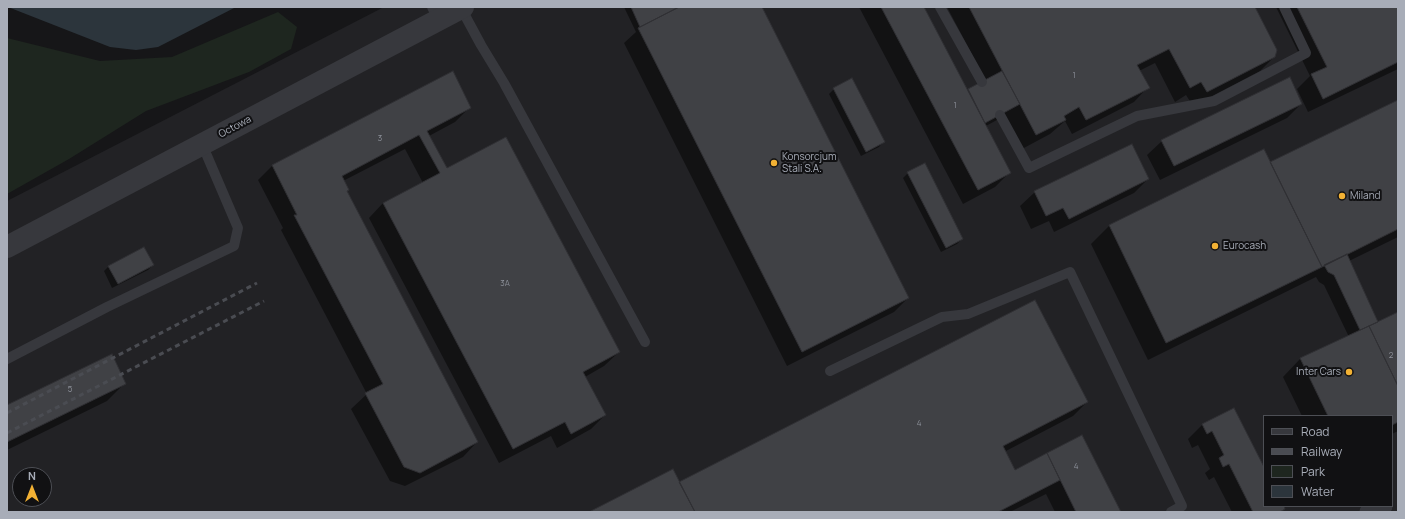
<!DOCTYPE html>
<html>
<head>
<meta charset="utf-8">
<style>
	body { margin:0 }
	#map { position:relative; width:1405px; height:519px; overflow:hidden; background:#161618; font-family:Manrope,sans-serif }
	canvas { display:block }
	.frame { position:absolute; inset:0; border:8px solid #a8adb8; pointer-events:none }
	.legend { position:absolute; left:1263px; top:415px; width:130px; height:92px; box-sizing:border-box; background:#111113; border:1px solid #4d4f55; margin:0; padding:5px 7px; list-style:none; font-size:12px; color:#a8adb8 }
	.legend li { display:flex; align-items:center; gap:8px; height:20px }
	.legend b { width:20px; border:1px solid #4d4f55 }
	.north { position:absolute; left:12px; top:467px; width:40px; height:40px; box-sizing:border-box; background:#111113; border:1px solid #4d4f55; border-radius:50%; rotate:0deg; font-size:11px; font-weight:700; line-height:16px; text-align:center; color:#a8adb8 }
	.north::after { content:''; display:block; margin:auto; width:14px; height:18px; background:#f2b134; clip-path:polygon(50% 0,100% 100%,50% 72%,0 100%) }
</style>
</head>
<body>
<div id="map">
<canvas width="1405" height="519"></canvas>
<div class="frame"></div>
<ul class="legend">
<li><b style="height:5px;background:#37383d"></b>Road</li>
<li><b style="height:5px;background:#4a4c52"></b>Railway</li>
<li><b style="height:11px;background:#1e261f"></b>Park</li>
<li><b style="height:11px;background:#2c353c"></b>Water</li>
</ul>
<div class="north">N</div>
</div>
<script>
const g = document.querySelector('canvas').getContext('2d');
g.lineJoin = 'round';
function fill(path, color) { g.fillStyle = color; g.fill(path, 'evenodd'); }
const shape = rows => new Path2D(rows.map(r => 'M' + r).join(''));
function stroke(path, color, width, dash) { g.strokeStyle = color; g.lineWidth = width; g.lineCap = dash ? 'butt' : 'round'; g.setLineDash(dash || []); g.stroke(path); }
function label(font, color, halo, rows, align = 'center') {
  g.font = font + ' Manrope,sans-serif'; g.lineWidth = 4; g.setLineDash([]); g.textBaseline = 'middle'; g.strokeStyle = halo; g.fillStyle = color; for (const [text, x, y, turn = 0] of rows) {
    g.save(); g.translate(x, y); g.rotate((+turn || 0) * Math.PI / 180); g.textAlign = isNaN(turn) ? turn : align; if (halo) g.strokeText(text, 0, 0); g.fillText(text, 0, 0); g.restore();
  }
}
const built = shape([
	[384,7,1398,7,1398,512,7,512,7,201],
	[1264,416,1392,416,1392,506,1264,506],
	[20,475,44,475,44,499,20,499]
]);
const green = shape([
	[278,12,297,27,291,49,249,72,146,111,69,159,7,194,7,38,100,61,172,57]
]);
const water = shape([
	[8,7,236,7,158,47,136,50,110,47]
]);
const shadow = shape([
	[624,7,761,7,908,298,894,312,787,366,624,43,636,32],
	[859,7,923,7,967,91,986,81,947,7,1254,7,1274,57,1260,71,1193,106,1186,95,1175,102,1155,63,1139,71,1148,87,1134,102,1072,134,1065,121,1050,134,1022,149,1004,116,986,126,1010,172,995,187,963,204],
	[1276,7,1398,7,1398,69,1308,112,1297,89,1310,76],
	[452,73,469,108,455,122,429,136,447,169,619,352,604,366,585,377,605,415,591,429,557,448,551,436,499,463,369,218,383,203,423,183,405,149,343,181,346,191,477,442,463,457,405,486,390,481,351,409,367,394,281,230,283,228,258,180,272,166],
	[834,89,883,142,879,147,861,156,829,94],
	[1398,101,1398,237,1349,261,1373,325,1398,314,1398,431,1392,434,1392,416,1302,416,1283,377,1300,359,1349,337,1324,285,1319,282,1316,277,1148,360,1091,244,1109,226,1263,150,1270,164],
	[1301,104,1287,118,1160,180,1147,155,1162,141],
	[908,173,962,239,957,244,941,252,903,178],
	[1148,179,1134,193,1054,232,1049,221,1031,229,1020,206,1035,192],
	[153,265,148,270,112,288,104,271,109,266],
	[125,383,107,401,7,450,7,407],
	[1087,402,1073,416,1004,452,1014,471,1082,437,1119,512,1055,512,1046,494,1010,512,591,512,679,483],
	[1234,409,1264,469,1264,506,1283,506,1284,509,1281,512,1232,512,1214,477,1209,480,1205,473,1210,469,1198,445,1192,448,1188,439,1202,425]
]);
const building = shape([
	[631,7,679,7,640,27,631,7],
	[679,7,762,7,909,298,802,352,638,28,679,7],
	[881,7,924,7,1011,173,978,190,881,7],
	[969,7,1255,7,1277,50,1275,57,1207,92,1201,82,1190,88,1169,49,1137,65,1150,88,1086,120,1079,107,1064,116,1066,120,1036,135,969,7],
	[1297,7,1398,7,1398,62,1323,99,1311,74,1327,67,1297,7],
	[453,71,471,108,427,131,447,168,506,137,620,352,583,372,606,415,571,434,565,422,513,449,383,203,440,173,419,135,342,176,349,190,347,191,478,442,420,473,404,467,365,393,383,384,294,215,297,215,272,165,453,71],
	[1002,71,1020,104,985,123,968,89,1002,71],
	[1290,77,1302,104,1174,166,1161,140,1290,77],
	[852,78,885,142,866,152,833,88,852,78],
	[1398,100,1398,229,1322,267,1270,162,1398,100],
	[1132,144,1149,179,1069,219,1063,208,1046,216,1034,191,1132,144],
	[1264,149,1322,267,1166,343,1109,225,1264,149],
	[925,163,963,239,946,248,907,172,925,163],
	[144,247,154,265,118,284,108,266,144,247],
	[1347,254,1378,322,1360,330,1334,275,1328,272,1324,265,1347,254],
	[1035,300,1088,402,1003,446,1015,470,1047,453,1060,480,998,512,695,512,679,482,1035,300],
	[1398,312,1398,386,1369,326,1398,312],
	[1369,326,1398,386,1398,422,1392,425,1392,416,1328,416,1300,358,1369,326],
	[112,354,126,384,7,442,7,405,112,354],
	[1234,408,1264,467,1264,506,1284,506,1285,509,1280,512,1253,512,1229,464,1223,467,1219,458,1224,455,1212,431,1207,434,1202,424,1234,408],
	[1082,435,1121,512,1076,512,1047,453,1082,435],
	[673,469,695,512,589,512,673,469]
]);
const service = shape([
	[432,7,438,20],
	[940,7,982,82],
	[461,8,481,45,504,83,645,342],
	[1000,115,1029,168,1137,116,1214,101,1306,53,1284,7],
	[7,359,107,307,234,246,238,228,202,144],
	[830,371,942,317,968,314,1070,272,1182,506,1171,512]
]);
const minor = shape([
	[1370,512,1382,506]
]);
const tertiary = shape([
	[7,247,463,7]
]);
const rail = shape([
	[7,413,257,283],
	[7,433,264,301]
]);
const markers = [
	[774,163,4,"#f2b134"],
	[1342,196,4,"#f2b134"],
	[1215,246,4,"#f2b134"],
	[1349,372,4,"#f2b134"]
];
const numberNames = [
	["1",1074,76],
	["1",955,106],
	["3",380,139],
	["3A",505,284],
	["2",1391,356],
	["5",70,390],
	["4",919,424],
	["4",1076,467]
];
const streetNames = [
	["Octowa",235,127,-28]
];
const poiNames = [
	["Konsorcjum",782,157],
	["Stali S.A.",782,169],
	["Miland",1350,196],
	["Eurocash",1223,246],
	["Inter Cars",1341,372,"right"]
];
fill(built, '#222225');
fill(green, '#1e261f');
fill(water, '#2c353c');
fill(shadow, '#0007');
fill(building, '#404145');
stroke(building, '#303034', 1);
stroke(service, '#37383d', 10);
stroke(minor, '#37383d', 21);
stroke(tertiary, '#37383d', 22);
stroke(rail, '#4a4c52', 3, [5, 4]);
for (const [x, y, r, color] of markers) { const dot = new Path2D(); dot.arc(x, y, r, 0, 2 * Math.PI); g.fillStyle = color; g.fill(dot); stroke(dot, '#111113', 1.5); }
label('8px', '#8e929b', null, numberNames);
label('10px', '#a8adb8', '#111113', streetNames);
label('10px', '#a8adb8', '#111113', poiNames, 'left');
</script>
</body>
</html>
